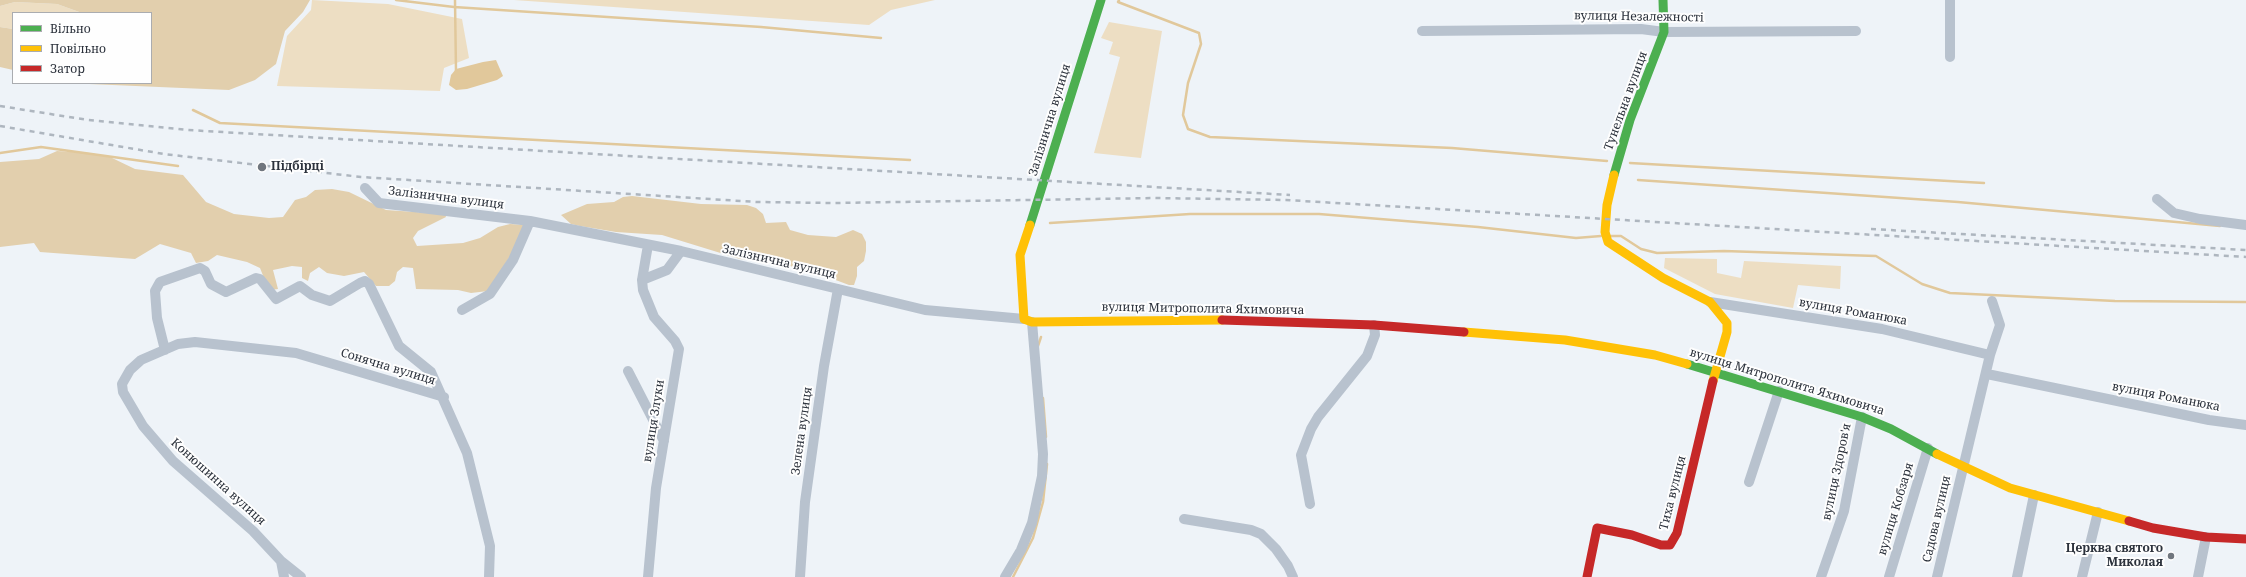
<!DOCTYPE html>
<html>
<head>
<meta charset="utf-8">
<style>
	body { margin:0 }
	#map { position:relative; width:2246px; height:577px; overflow:hidden; background:#eef3f8; font-family:"Noto Serif",serif }
	canvas { display:block }
	.legend { position:absolute; left:12px; top:12px; width:140px; height:72px; box-sizing:border-box; background:#fefefe; border:1px solid #aaacb0; margin:0; padding:5px 7px; list-style:none; font-size:12px; color:#2c323c }
	.legend li { display:flex; align-items:center; gap:8px; height:20px }
	.legend b { width:20px; border:1px solid #aaacb0 }
</style>
</head>
<body>
<div id="map">
<canvas width="2246" height="577"></canvas>
<ul class="legend">
<li><b style="height:5px;background:#4caf50"></b>Вільно</li>
<li><b style="height:5px;background:#ffc107"></b>Повільно</li>
<li><b style="height:5px;background:#c62828"></b>Затор</li>
</ul>
</div>
<script>
const g = document.querySelector('canvas').getContext('2d');
g.lineJoin = 'round';
function fill(path, color) { g.fillStyle = color; g.fill(path, 'evenodd'); }
const shape = rows => new Path2D(rows.map(r => 'M' + r).join(''));
function stroke(path, color, width, dash) { g.strokeStyle = color; g.lineWidth = width; g.lineCap = dash ? 'butt' : 'round'; g.setLineDash(dash || []); g.stroke(path); }
function label(font, color, halo, rows, align = 'center') {
  g.font = font + ' "Noto Serif",serif'; g.lineWidth = 4; g.setLineDash([]); g.textBaseline = 'middle'; g.strokeStyle = halo; g.fillStyle = color; for (const [text, x, y, turn = 0] of rows) {
    g.save(); g.translate(x, y); g.rotate((+turn || 0) * Math.PI / 180); g.textAlign = isNaN(turn) ? turn : align; if (halo) g.strokeText(text, 0, 0); g.fillText(text, 0, 0); g.restore();
  }
}
const green = shape([
	[312,0,388,4,462,19,469,58,444,68,440,91,277,86,287,36,311,10],
	[514,0,935,0,891,10,869,25],
	[15,2,57,4,82,13,13,13,13,29,0,27,0,6],
	[1109,22,1162,31,1141,158,1094,153,1120,57,1109,54,1113,42,1101,38],
	[1665,258,1717,259,1717,273,1741,278,1744,261,1841,266,1840,289,1798,285,1793,308,1715,294,1664,268]
]);
const forest = shape([
	[0,0,310,0,303,12,285,31,276,64,255,80,229,90,89,84,86,83,151,83,151,13,82,13,57,4,15,2,0,6],
	[0,27,13,29,13,70,0,67],
	[57,151,91,153,110,157,135,169,183,175,206,202,234,214,269,218,283,217,295,200,306,197,315,190,332,189,349,192,386,210,445,214,446,217,418,231,413,238,417,246,463,243,480,238,498,227,510,224,526,225,522,237,488,291,471,293,458,290,416,289,413,268,403,267,397,272,395,281,389,286,376,286,364,272,344,276,327,273,319,267,310,273,308,281,302,278,302,267,292,266,273,270,278,289,271,290,266,283,260,268,247,262,217,255,208,261,196,263,191,253,160,244,135,259,40,252,34,243,0,247,0,162,39,159],
	[632,196,701,204,747,205,756,208,763,214,766,223,786,222,790,230,808,235,836,237,853,230,862,234,866,242,866,251,864,261,857,267,857,276,854,285,849,285,825,276,814,267,806,271,777,262,740,259,662,235,616,232,580,226,571,224,561,215,587,204,614,202,623,197]
]);
const water = shape([
	[496,60,503,76,497,80,467,89,456,90,449,85,451,75,456,69,483,62]
]);
const stream = shape([
	[396,0,454,7,761,27,881,38],
	[455,0,456,72],
	[1119,0,1118,2,1199,33,1201,44,1188,83,1183,115,1188,129,1210,137,1452,148,1607,161],
	[193,110,220,123,910,160],
	[0,153,41,147,178,166],
	[1630,163,1984,183],
	[1638,180,1958,202,2220,226],
	[1050,223,1190,214,1319,214,1478,227,1576,238,1601,236],
	[1610,236,1621,236,1641,249,1657,253,1724,251,1876,256,1922,284,1950,293,2115,301,2246,302],
	[1038,346,1041,337],
	[1043,398,1046,437],
	[1013,577,1033,538,1043,502,1047,464]
]);
const street = shape([
	[1950,0,1950,57],
	[1422,31,1641,29,1664,32,1856,31],
	[365,188,379,203,530,221,681,251,925,310,1024,319],
	[2157,199,2174,213,2200,219,2246,225],
	[642,280,648,245],
	[1710,302,1882,329,1990,355],
	[462,310,490,294,513,260,530,221],
	[165,350,157,318,155,291,160,282,200,268,205,271,211,284,226,292,256,278,260,279,276,299,300,286,312,295,330,301,360,283,365,281,369,284,399,346,431,372,467,453,490,546,489,577],
	[628,371,664,441],
	[1987,374,2209,420,2246,425],
	[1749,482,1779,391],
	[1310,504,1301,455,1311,429,1318,417,1367,356,1375,335,1374,325],
	[1184,519,1251,530,1261,534,1276,549,1288,566,1293,577],
	[281,561,284,577],
	[301,577,281,561,253,531,173,461,143,426,123,392,122,384,130,370,141,360,178,344,195,342,296,353,444,397],
	[648,577,656,488,679,349,675,341,654,317,643,290,642,280,667,270,681,251],
	[800,577,805,502,824,366,838,289],
	[1005,577,1021,550,1032,523,1042,476,1043,454,1032,322],
	[1821,577,1844,511,1862,417],
	[1889,577,1928,448],
	[1937,577,1990,355,2000,325,1992,301],
	[2017,577,2034,495],
	[2082,577,2098,512],
	[2198,577,2206,537]
]);
const fast = shape([
	[1614,175,1630,120,1664,32,1663,0],
	[1030,225,1101,0],
	[1687,364,1862,417,1891,429,1937,454]
]);
const slow = shape([
	[1614,175,1607,205,1605,232,1608,242,1663,278,1710,302,1727,323,1727,332,1713,381],
	[1030,225,1020,255,1024,319,1032,322,1222,320],
	[1464,332,1565,340,1655,355,1687,364],
	[1937,454,2010,488,2129,521]
]);
const jam = shape([
	[1222,320,1374,325,1464,332],
	[2129,521,2153,528,2206,537,2246,539],
	[1587,577,1597,528,1632,535,1661,545,1670,545,1677,533,1713,381]
]);
const rail = shape([
	[0,106,88,120,188,130,1290,195],
	[0,126,164,154,361,177,757,202,834,203,1155,198,1286,200,2246,257],
	[1871,229,2246,250]
]);
const markers = [
	[262,167,5,"#70767e"],
	[2171,556,4,"#70767e"]
];
const streetNames = [
	["вулиця Незалежності",1639,17,1],
	["Тунельна вулиця",1626,101,-70],
	["Залізнична вулиця",1050,120,-73],
	["Залізнична вулиця",446,198,7],
	["Залізнична вулиця",779,262,13],
	["вулиця Митрополита Яхимовича",1203,309,1],
	["вулиця Романюка",1853,312,10],
	["Сонячна вулиця",388,367,17],
	["вулиця Митрополита Яхимовича",1787,382,17],
	["вулиця Романюка",2166,397,11],
	["вулиця Злуки",654,421,-81],
	["Зелена вулиця",802,431,-82],
	["вулиця Здоров'я",1837,472,-78],
	["Конюшинна вулиця",218,482,42],
	["Тиха вулиця",1673,493,-76],
	["вулиця Кобзаря",1896,509,-73],
	["Садова вулиця",1937,519,-77]
];
const poiNames = [
	["Підбірці",271,167],
	["Церква святого",2163,549,"right"],
	["Миколая",2163,563,"right"]
];
fill(green, '#eddec3');
fill(forest, '#e2cfad');
fill(water, '#e1c89b');
stroke(stream, '#e1c89b', 2.5);
stroke(street, '#b8c2ce', 10);
stroke(fast, '#4caf50', 9);
stroke(slow, '#ffc107', 9);
stroke(jam, '#c62828', 9);
stroke(rail, '#aeb6bf', 2.5, [5, 5]);
for (const [x, y, r, color] of markers) { const dot = new Path2D(); dot.arc(x, y, r, 0, 2 * Math.PI); g.fillStyle = color; g.fill(dot); stroke(dot, '#fefefe', 1.5); }
label('12px', '#2c323c', '#fefefe', streetNames);
label('bold 12px', '#2c323c', '#fefefe', poiNames, 'left');
</script>
</body>
</html>
